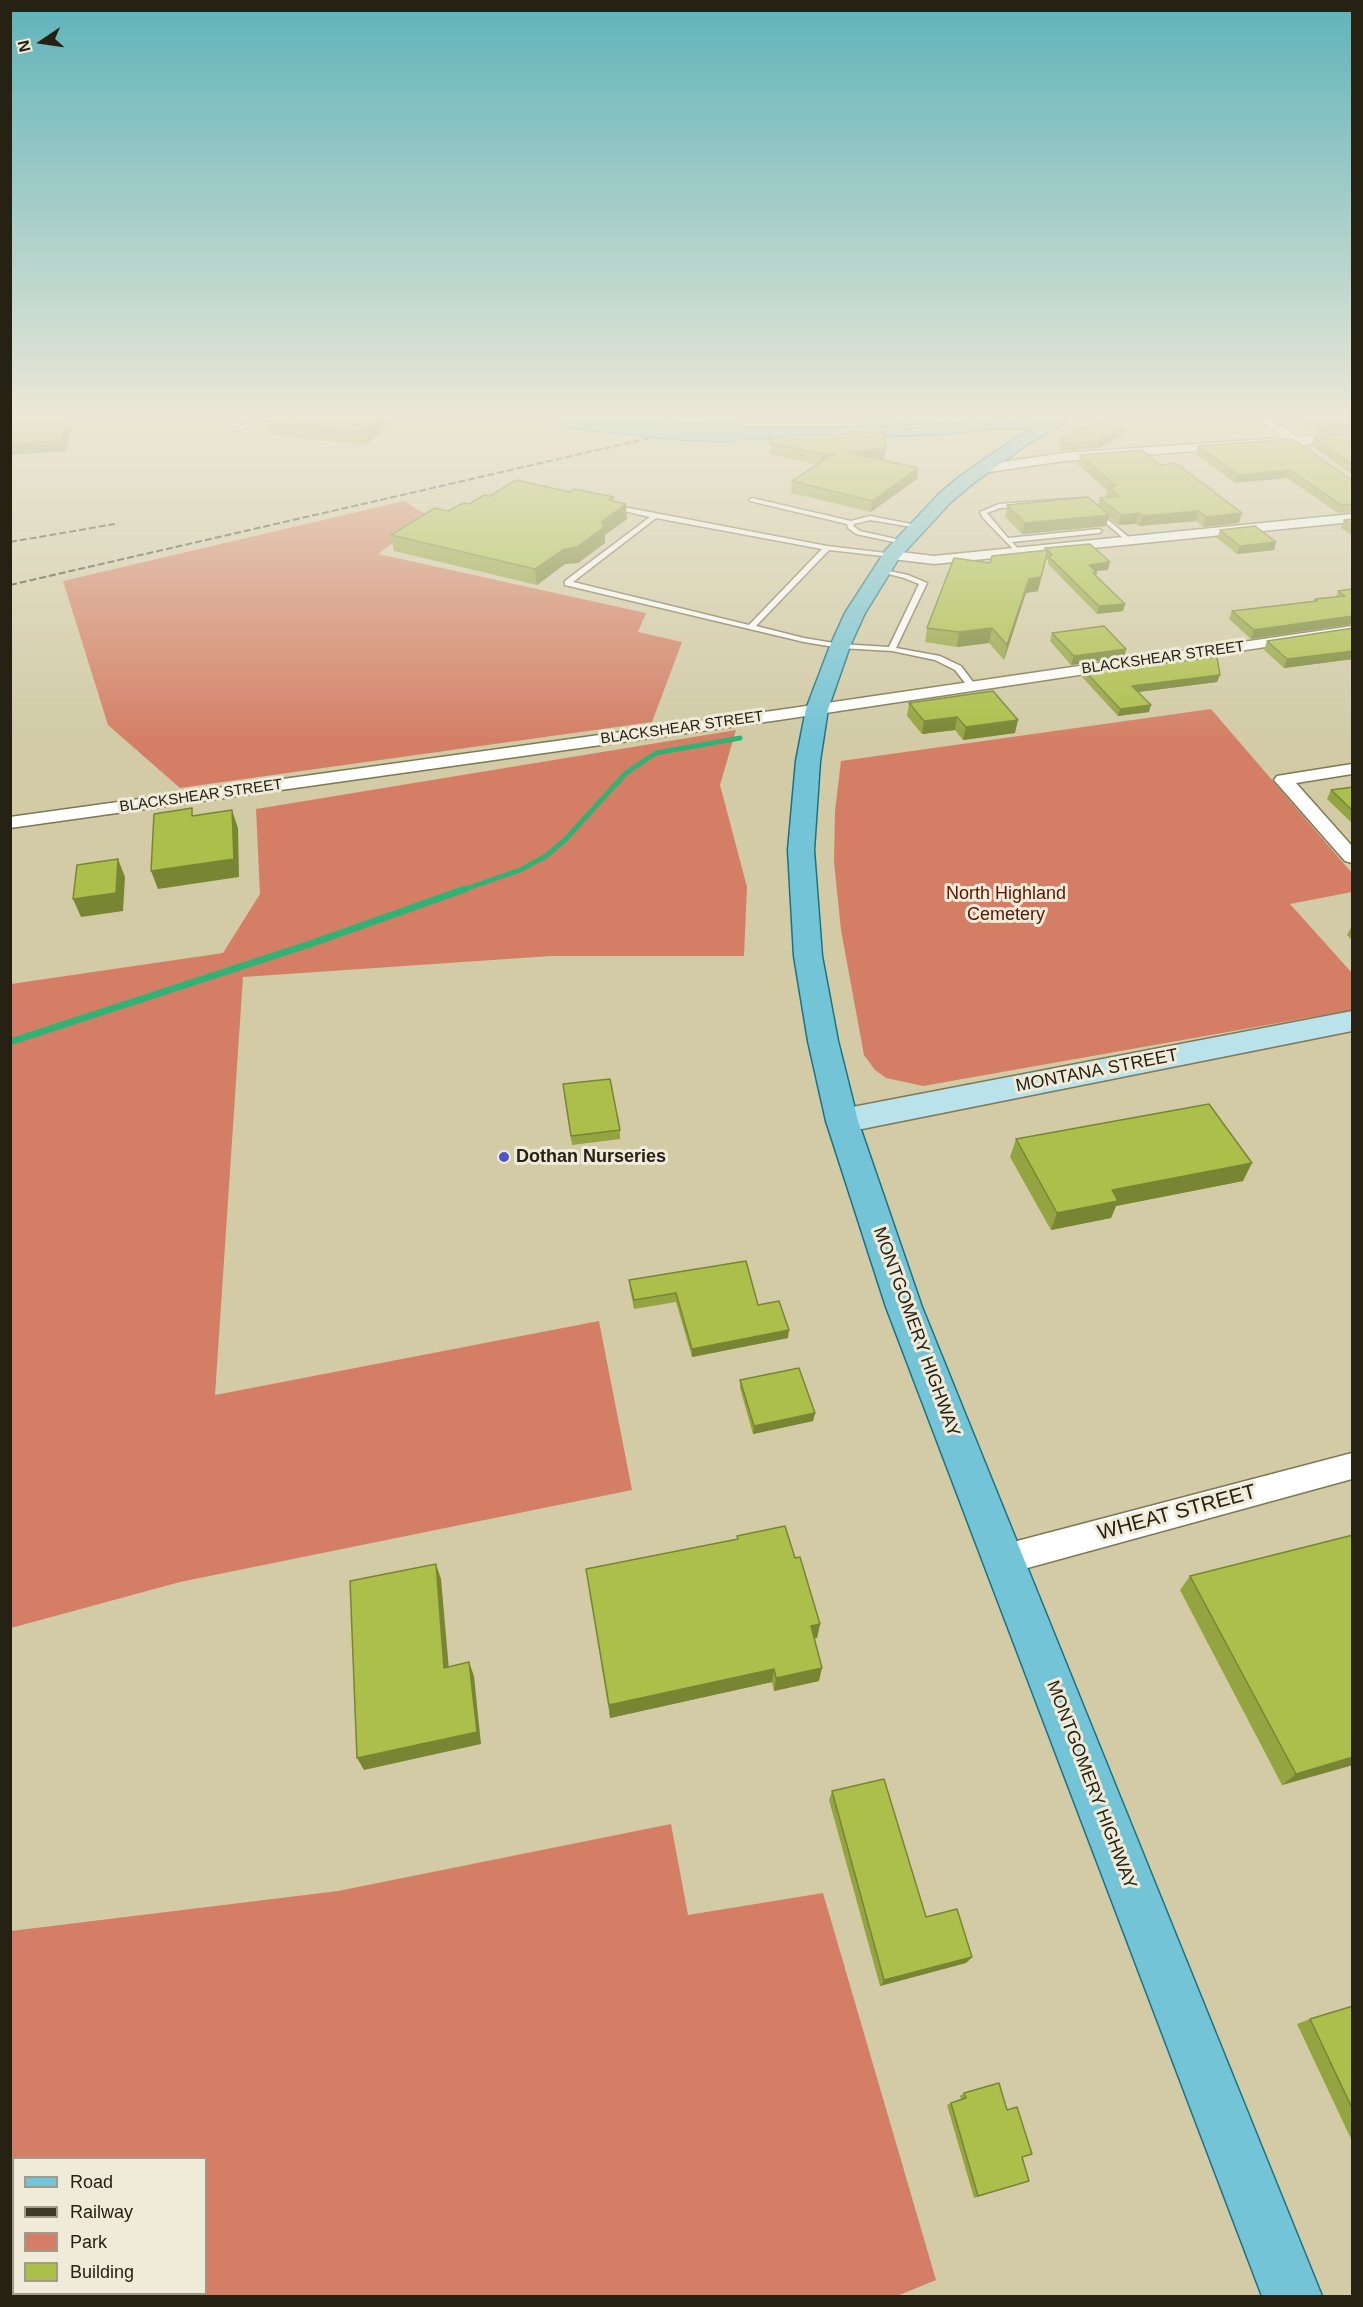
<!DOCTYPE html>
<html>
<head>
<meta charset="utf-8">
<style>
	body { margin:0 }
	#map { position:relative; width:1363px; height:2307px; overflow:hidden; background:#d2cba6; font-family:Helvetica,sans-serif }
	canvas { display:block }
	.frame { position:absolute; inset:0; border:12px solid #252214; pointer-events:none }
	.legend { position:absolute; left:12px; top:2157px; width:195px; height:138px; box-sizing:border-box; background:#efebd8; border:2px solid #9e9b8a; margin:0; padding:8px 10px; list-style:none; font-size:18px; color:#252214 }
	.legend li { display:flex; align-items:center; gap:12px; height:30px }
	.legend b { width:30px; border:2px solid #9e9b8a }
	.north { position:absolute; left:12px; top:12px; width:60px; height:60px; -webkit-text-stroke:4px #efebd8; paint-order:stroke; rotate:257deg; font-size:16px; font-weight:700; line-height:24px; text-align:center; color:#252214 }
	.north::after { content:''; display:block; margin:auto; width:21px; height:27px; background:#252214; clip-path:polygon(50% 0,100% 100%,50% 72%,0 100%) }
</style>
</head>
<body>
<div id="map">
<canvas width="1363" height="2307"></canvas>
<div class="frame"></div>
<ul class="legend">
<li><b style="height:8px;background:#73c4d6"></b>Road</li>
<li><b style="height:8px;background:#3d3a28"></b>Railway</li>
<li><b style="height:16px;background:#d47f65"></b>Park</li>
<li><b style="height:16px;background:#acbf4a"></b>Building</li>
</ul>
<div class="north">N</div>
</div>
<script>
const g = document.querySelector('canvas').getContext('2d');
g.lineJoin = 'round';
function fill(path, color) { g.fillStyle = color; g.fill(path, 'evenodd'); }
const shape = rows => new Path2D(rows.map(r => 'M' + r).join(''));
function stroke(path, color, width, dash) { g.strokeStyle = color; g.lineWidth = width; g.lineCap = dash ? 'butt' : 'round'; g.setLineDash(dash || []); g.stroke(path); }
function label(font, color, halo, rows, align = 'center') {
  g.font = font + ' Helvetica,sans-serif'; g.lineWidth = 6; g.setLineDash([]); g.textBaseline = 'middle'; g.strokeStyle = halo; g.fillStyle = color; for (const [text, x, y, turn = 0] of rows) {
    g.save(); g.translate(x, y); g.rotate((+turn || 0) * Math.PI / 180); g.textAlign = isNaN(turn) ? turn : align; if (halo) g.strokeText(text, 0, 0); g.fillText(text, 0, 0); g.restore();
  }
}
const green = shape([
	[404,501,429,516,378,554,646,613,638,632,682,642,652,722,180,788,108,725,63,581],
	[1211,709,1352,873,1352,892,1290,904,1352,973,1352,1010,923,1086,886,1078,875,1070,864,1055,841,930,834,862,835,811,841,761],
	[736,730,720,785,747,887,744,956,551,956,243,977,215,1395,599,1321,632,1490,180,1582,11,1628,11,984,223,953,260,894,256,809],
	[671,1824,688,1915,823,1893,936,2280,897,2296,11,2296,11,1931,338,1891],
	[14,2158,206,2158,206,2294,14,2294]
]);
const streamFar1 = shape([
	[460,891,520,870,546,856,565,840,626,773,656,753,740,738]
]);
const stream = shape([
	[10,1042,310,944,465,889]
]);
const lane = shape([
	[256,418,262,418,238,431,233,430,256,418],
	[752,498,851,521,870,516,921,526,918,528,870,520,854,524,853,526,860,531,905,541,906,542,903,544,856,534,848,528,847,524,750,501,749,500,752,498],
	[1082,498,1132,540,1132,542,1128,542,1081,502,1000,508,987,513,1008,538,1099,529,1102,531,1099,533,1012,542,1021,552,1018,554,983,518,980,512,999,504,1082,498],
	[613,505,827,546,894,554,894,556,892,557,829,550,756,626,804,638,840,644,889,647,919,584,904,578,877,571,880,569,908,575,927,583,896,648,940,656,961,666,976,686,969,688,955,670,935,660,892,651,840,648,804,642,565,585,565,581,650,517,611,508,610,507,613,505],
	[656,518,822,549,749,625,573,582,656,518]
]);
const street = shape([
	[10,418,19,418,10,421,10,418],
	[1258,418,1270,418,1297,437,1352,433,1352,439,1297,446,1292,444,1064,461,982,473,976,469,982,465,1064,453,1283,438,1258,418],
	[1352,514,1352,522,934,564,892,559,885,555,892,551,934,556,1352,514],
	[1352,626,1352,634,779,720,10,828,10,817,779,710,1352,626],
	[1352,764,1352,774,1296,783,1352,846,1352,863,1345,861,1274,780,1277,776,1283,775,1352,764],
	[1352,1453,1352,1479,1002,1575,991,1571,986,1560,991,1549,1002,1545,1352,1453]
]);
const secondary = shape([
	[1352,1011,1352,1031,842,1133,831,1129,826,1121,831,1113,842,1109,1352,1011]
]);
const primary = shape([
	[1054,418,1073,418,1026,445,971,485,951,502,899,558,865,613,850,646,828,709,820,761,814,850,822,956,838,1041,858,1121,922,1307,1322,2296,1262,2296,886,1307,826,1121,808,1041,794,956,788,850,796,761,806,709,830,646,845,613,885,551,939,494,959,477,1014,439,1033,429,988,429,943,434,829,438,737,438,729,433,737,428,829,428,943,424,988,419,1050,420,1054,418]
]);
const rail = shape([
	[10,542,115,524],
	[10,585,737,418]
]);
const primaryBridge = shape([
	[563,418,683,431,737,433]
]);
const wall = shape([
	[272,418,393,418,393,422,366,445,270,435,267,421],
	[1295,418,1353,418,1353,431,1318,433],
	[1353,434,1353,475,1311,445,1314,437],
	[1122,435,1098,448,1063,451,1059,448,1060,440],
	[771,436,886,448,884,459,880,459,917,479,871,512,791,493,792,481,817,465,770,454],
	[1198,446,1353,480,1353,512,1338,513,1287,478,1235,483,1196,454],
	[1080,455,1160,465,1239,523,1203,527,1196,521,1139,526,1136,524,1118,525,1108,517,1106,526,1022,534,1005,517,1007,505,1098,505,1100,498,1106,497,1105,496,1107,490,1078,465],
	[570,492,614,497,614,501,627,519,605,535,605,543,578,563,565,564,537,585,394,551,391,535,448,511,490,496],
	[1353,519,1353,536,1341,528,1344,520],
	[1220,530,1274,550,1237,554,1217,538],
	[1045,548,1108,570,1095,571,1097,573,1096,576,1123,611,1097,614,1048,564,1048,560,1046,558,1038,591,1026,593,1004,660,989,643,957,647,925,642,927,628,990,563,1044,551],
	[1353,589,1353,624,1251,639,1229,619,1232,611,1314,601,1315,599,1336,597,1338,591],
	[1353,628,1353,659,1284,668,1264,650,1267,641],
	[1052,633,1126,649,1124,657,1071,665,1050,641],
	[1141,666,1220,675,1217,682,1138,692,1149,712,1118,716,1082,677,1084,670],
	[909,703,1015,733,963,740,955,730,922,734,907,716],
	[1353,787,1353,824,1327,799,1331,790],
	[1352,926,1353,926,1353,941,1347,935],
	[564,1094,620,1130,620,1139,572,1145],
	[1016,1139,1243,1181,1116,1206,1111,1218,1051,1230,1010,1157],
	[629,1280,758,1305,788,1338,692,1357,676,1302,634,1309,630,1289],
	[740,1380,815,1413,813,1421,753,1434,740,1388],
	[737,1536,795,1558,820,1624,817,1638,814,1638,819,1681,774,1691,772,1682,610,1718,586,1569,737,1539],
	[1190,1576,1353,1765,1282,1785,1180,1590],
	[832,1791,926,1917,972,1957,966,1963,880,1986,829,1800],
	[1353,2006,1353,2143,1297,2024,1310,2019],
	[964,2093,1007,2110,1032,2154,1022,2157,1029,2181,974,2198,947,2105,951,2103,961,2099,960,2096]
]);
const shadedWall = shape([
	[69,418,70,418,73,425,66,451,10,455,10,444],
	[379,418,393,418,393,422,366,445,363,431],
	[1124,428,1122,435,1098,448,1099,441],
	[886,448,884,459,846,463,847,452],
	[835,453,821,466,822,454],
	[918,468,917,479,871,512,872,501],
	[1290,470,1287,478,1235,483,1238,475],
	[626,504,627,519,605,535,605,543,578,563,565,564,537,585,535,569],
	[1199,511,1196,521,1139,526,1142,516],
	[1139,513,1136,524,1118,525,1121,515],
	[1242,513,1239,523,1203,527,1206,517],
	[1109,515,1106,526,1022,534,1025,523],
	[1276,542,1274,550,1237,554,1240,546],
	[1048,550,1038,591,1026,593,1004,660,1007,645,1029,579],
	[1110,562,1108,570,1087,572,1089,565],
	[1125,604,1123,611,1097,614,1099,606],
	[1353,616,1353,624,1251,639,1254,630],
	[992,628,989,643,957,647,959,632],
	[1126,649,1124,657,1071,665,1074,656],
	[1353,651,1353,659,1284,668,1287,659],
	[1220,675,1217,682,1130,693,1132,686],
	[1151,705,1149,712,1118,716,1120,709],
	[957,717,955,730,922,734,924,721],
	[1018,720,1015,733,963,740,966,727],
	[232,810,238,828,239,877,158,889,151,871],
	[118,859,125,877,123,911,81,917,73,899],
	[1252,1163,1243,1181,1116,1206,1111,1218,1051,1230,1057,1213,1112,1190],
	[789,1330,788,1338,692,1357,692,1349],
	[815,1413,813,1421,753,1434,754,1426],
	[436,1564,441,1579,450,1681,444,1668],
	[820,1624,817,1638,808,1640,811,1626],
	[469,1662,474,1676,481,1744,364,1770,357,1758],
	[822,1668,819,1681,774,1691,776,1678],
	[774,1669,772,1682,610,1718,609,1705],
	[1353,1757,1353,1765,1282,1785,1296,1774],
	[972,1957,966,1963,880,1986,884,1980]
]);
const building = shape([
	[28,418,69,418,62,440,10,444,10,419,28,418],
	[272,418,379,418,363,431,267,421,272,418],
	[1309,418,1353,418,1353,424,1321,426,1309,418],
	[1098,421,1124,428,1099,441,1064,444,1060,440,1098,421],
	[884,432,886,448,847,452,918,468,872,501,792,481,835,453,822,454,770,443,771,436,884,432],
	[1353,434,1353,465,1314,437,1353,434],
	[1293,439,1350,479,1353,480,1353,504,1341,505,1290,470,1238,475,1198,446,1293,439],
	[1142,450,1160,465,1176,463,1242,513,1206,517,1199,511,1142,516,1139,513,1121,515,1100,498,1119,496,1108,487,1116,486,1080,455,1142,450],
	[516,480,570,492,574,489,614,497,609,500,626,504,601,522,604,527,577,547,564,549,535,569,391,535,435,508,448,511,463,503,469,504,484,495,490,496,516,480],
	[1088,497,1109,515,1025,523,1007,505,1088,497],
	[1353,519,1353,526,1344,520,1353,519],
	[1255,526,1276,542,1240,546,1220,530,1255,526],
	[1090,544,1110,562,1089,565,1097,573,1093,573,1125,604,1099,606,1049,557,1052,555,1045,548,1090,544],
	[1048,550,1041,577,1029,579,1007,645,992,628,959,632,927,628,954,558,990,563,992,556,1048,550],
	[1353,589,1353,616,1254,630,1232,611,1317,601,1315,599,1345,596,1338,591,1353,589],
	[1104,626,1126,649,1074,656,1052,633,1104,626],
	[1353,628,1353,651,1287,659,1267,641,1353,628],
	[1217,657,1220,675,1132,686,1151,705,1120,709,1084,670,1137,662,1141,666,1217,657],
	[993,691,1018,720,966,727,957,717,924,721,909,703,993,691],
	[1353,787,1353,811,1331,790,1353,787],
	[192,808,192,816,232,810,234,859,151,871,154,814,192,808],
	[118,859,116,893,73,899,77,865,118,859],
	[610,1079,620,1130,571,1136,563,1084,610,1079],
	[1209,1104,1252,1163,1112,1190,1118,1201,1057,1213,1016,1139,1209,1104],
	[746,1261,758,1305,779,1301,789,1330,692,1349,676,1293,634,1300,629,1280,746,1261],
	[799,1368,815,1413,754,1426,740,1380,799,1368],
	[785,1526,795,1558,800,1557,820,1624,811,1626,822,1668,776,1678,774,1669,609,1705,586,1569,738,1539,737,1536,785,1526],
	[1353,1535,1353,1757,1296,1774,1190,1576,1353,1535],
	[436,1564,444,1668,469,1662,477,1732,357,1758,350,1581,436,1564],
	[884,1779,926,1917,957,1909,972,1957,884,1980,832,1791,884,1779],
	[1353,2006,1353,2110,1310,2019,1353,2006],
	[999,2083,1007,2110,1017,2107,1032,2154,1022,2157,1029,2181,978,2196,951,2103,966,2098,964,2093,999,2083]
]);
const markers = [
	[504,1157,6,"#5354cb"]
];
const farStreetnames = [
	["BLACKSHEAR STREET",1163,658,-8],
	["BLACKSHEAR STREET",682,728,-8],
	["BLACKSHEAR STREET",201,796,-8]
];
const parkNames = [
	["North Highland",1006,894],
	["Cemetery",1006,915]
];
const streetNames = [
	["MONTANA STREET",1097,1071,-11],
	["MONTGOMERY HIGHWAY",916,1332,70],
	["MONTGOMERY HIGHWAY",1091,1785,69]
];
const poiNames = [
	["Dothan Nurseries",516,1157]
];
const nearStreetnames = [
	["WHEAT STREET",1177,1513,-15]
];
fill(green, '#d47f65');
stroke(streamFar1, '#30b275', 5);
stroke(stream, '#30b275', 7);
stroke(lane, '#7f7855', 3);
stroke(street, '#7f7855', 3);
stroke(secondary, '#7f7855', 3);
stroke(primary, '#1b7280', 3);
fill(lane, '#fff');
fill(street, '#fff');
fill(secondary, '#b9e2ea');
fill(primary, '#73c4d6');
stroke(rail, '#3d3a28', 2, [7, 3]);
stroke(primaryBridge, '#1b7280', 20, []);
stroke(primaryBridge, '#73c4d6', 18);
fill(wall, '#94a440');
fill(shadedWall, '#788634');
fill(building, '#acbf4a');
stroke(building, '#788634', 1.5);
const sky = g.createLinearGradient(0, 0, 0, 741);
sky.addColorStop(0, '#5eb3ba');
sky.addColorStop(0.56, '#ebe8d7');
sky.addColorStop(1, '#ebe8d700');
g.fillStyle = sky;
g.fillRect(0, 0, 1363, 741);
for (const [x, y, r, color] of markers) { const dot = new Path2D(); dot.arc(x, y, r, 0, 2 * Math.PI); g.fillStyle = color; g.fill(dot); stroke(dot, '#efebd8', 2); }
label('15px', '#252214', '#efebd8', farStreetnames);
label('18px', '#591500', '#efebd8', parkNames);
label('18px', '#252214', '#efebd8', streetNames);
label('bold 18px', '#252214', '#efebd8', poiNames, 'left');
label('21px', '#252214', '#efebd8', nearStreetnames);
</script>
</body>
</html>
